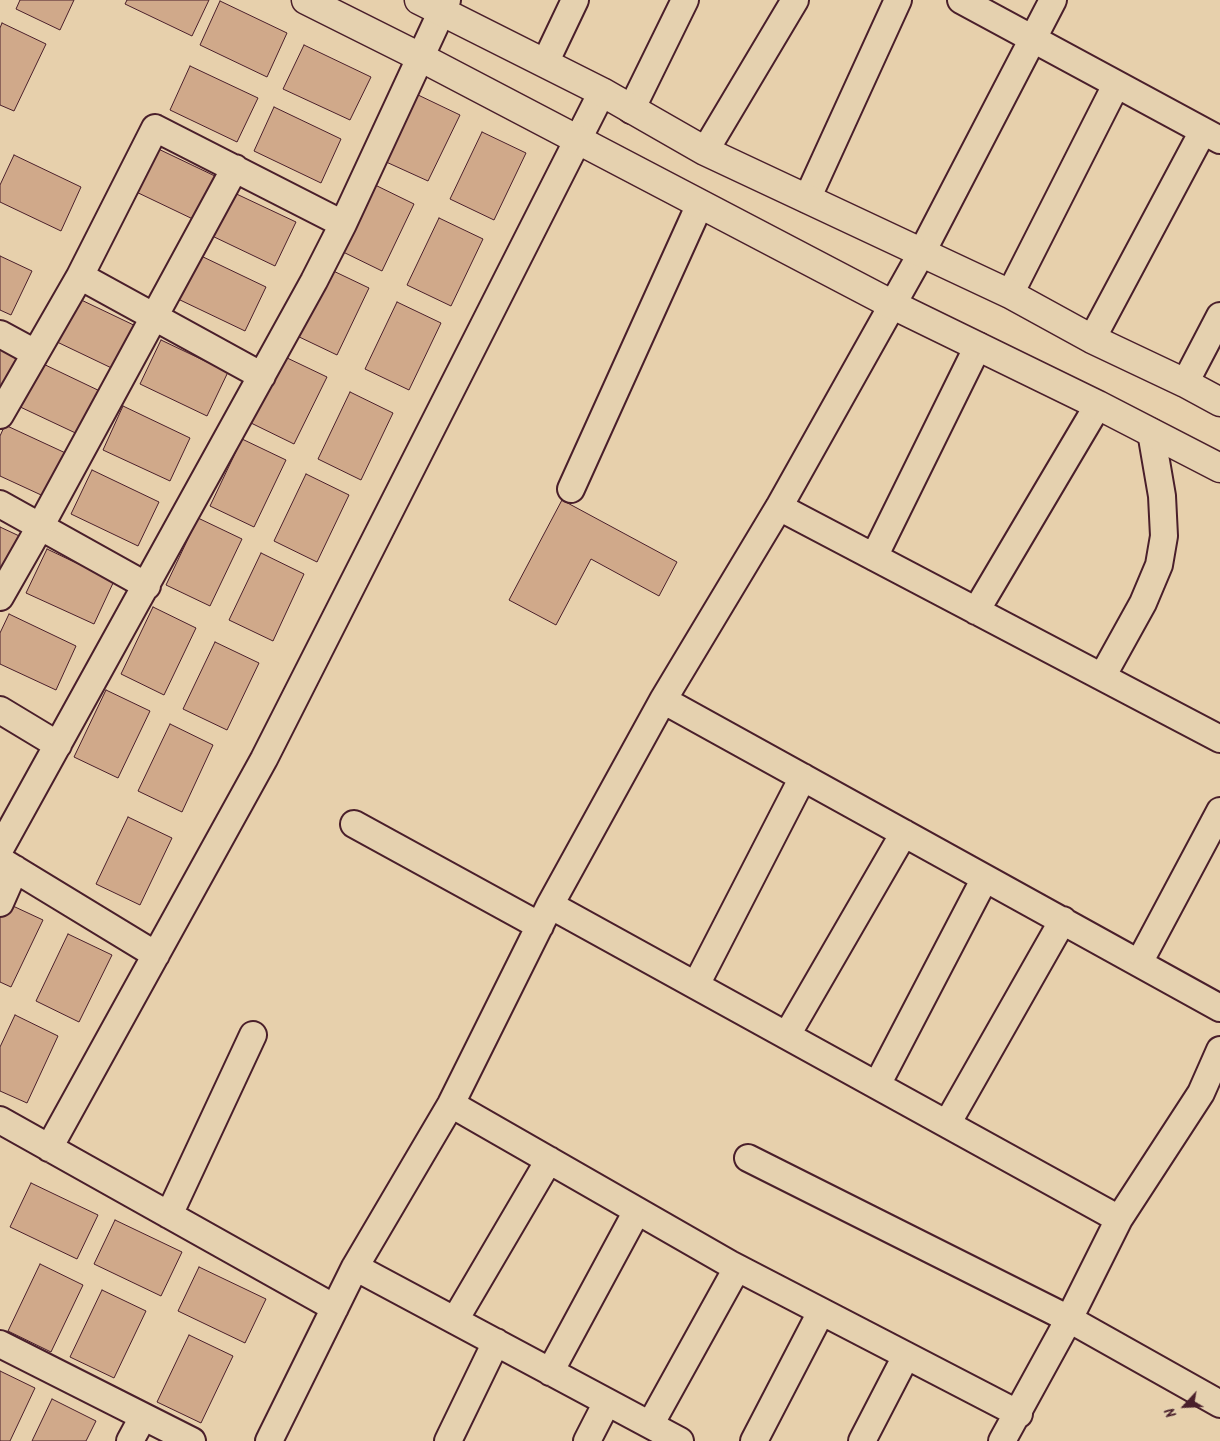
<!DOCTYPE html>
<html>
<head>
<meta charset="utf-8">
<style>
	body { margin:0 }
	#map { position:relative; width:1220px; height:1441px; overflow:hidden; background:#e7d0ac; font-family:Kalam,sans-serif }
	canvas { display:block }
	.north { position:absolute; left:1160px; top:1381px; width:50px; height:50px; -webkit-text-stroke:4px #e5d1af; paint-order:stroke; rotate:245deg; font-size:14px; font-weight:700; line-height:20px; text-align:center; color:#4a1f2b }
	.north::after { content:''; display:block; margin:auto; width:18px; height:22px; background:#4a1f2b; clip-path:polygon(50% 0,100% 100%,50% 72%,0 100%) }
</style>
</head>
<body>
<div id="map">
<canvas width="1220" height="1441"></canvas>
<div class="north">N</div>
</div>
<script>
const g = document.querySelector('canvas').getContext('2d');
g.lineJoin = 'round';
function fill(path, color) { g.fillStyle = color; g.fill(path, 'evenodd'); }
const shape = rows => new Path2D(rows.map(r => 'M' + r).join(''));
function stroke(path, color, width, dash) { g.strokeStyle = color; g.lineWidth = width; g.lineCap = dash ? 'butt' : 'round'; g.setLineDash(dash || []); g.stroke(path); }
const building = shape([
	[20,0,74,0,60,30,16,9,20,0],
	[127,0,209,0,192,36,125,4,127,0],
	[220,1,287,33,267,77,200,45,220,1],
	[2,23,46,44,14,111,0,105,0,28,2,23],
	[304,45,371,77,350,120,283,89,304,45],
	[190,66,258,98,237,142,170,110,190,66],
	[416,94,460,115,428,181,384,161,416,94],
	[274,107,341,139,321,183,254,151,274,107],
	[482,132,526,153,494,220,450,199,482,132],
	[150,145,217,177,197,221,130,189,150,145],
	[14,155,81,187,61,231,0,202,0,185,14,155],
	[371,183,414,204,382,271,339,250,371,183],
	[228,190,296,222,275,266,208,234,228,190],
	[439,218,483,239,451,306,407,285,439,218],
	[199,255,266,287,245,331,178,299,199,255],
	[0,256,32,271,11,315,0,310,0,256],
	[325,267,369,288,337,355,293,334,325,267],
	[75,297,142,329,122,373,55,341,75,297],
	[397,302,441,323,409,390,365,369,397,302],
	[0,338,24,350,0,392,0,338],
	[161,340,228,372,207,416,140,384,161,340],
	[283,356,327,377,294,444,251,423,283,356],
	[37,361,104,393,84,437,16,405,37,361],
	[350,392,393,413,361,480,318,459,350,392],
	[123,406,190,438,170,481,103,450,123,406],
	[5,425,72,456,52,500,0,476,0,436,5,425],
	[242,439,286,460,254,527,210,506,242,439],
	[92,470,159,502,138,546,71,514,92,470],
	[306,474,349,495,317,562,274,541,306,474],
	[562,500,677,562,659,596,591,559,556,625,509,600,562,500],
	[198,518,242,539,210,606,166,585,198,518],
	[0,527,30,541,0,580,0,527],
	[47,549,114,581,94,624,26,593,47,549],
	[261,553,304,574,273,641,229,620,261,553],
	[153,607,196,628,164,695,121,674,153,607],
	[9,614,76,646,56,690,0,664,0,633,9,614],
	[215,642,259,663,227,730,183,709,215,642],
	[106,690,150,711,118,778,74,757,106,690],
	[170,724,213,745,182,812,138,791,170,724],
	[128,817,172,838,140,905,96,884,128,817],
	[0,900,43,920,11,987,0,982,0,900],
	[68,934,112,955,79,1022,36,1001,68,934],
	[15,1015,58,1036,27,1103,0,1091,0,1047,15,1015],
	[31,1183,98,1215,77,1259,10,1227,31,1183],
	[115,1220,182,1252,161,1296,94,1264,115,1220],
	[40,1264,83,1285,51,1352,8,1331,40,1264],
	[199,1267,266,1299,245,1343,178,1311,199,1267],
	[102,1290,146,1311,114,1378,70,1357,102,1290],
	[189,1335,233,1356,201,1423,157,1402,189,1335],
	[0,1371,35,1388,10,1441,0,1441,0,1371],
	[52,1399,96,1421,86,1441,32,1441,52,1399]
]);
const street = shape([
	[961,0,1220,140],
	[545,63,575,0],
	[631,110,685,0],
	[705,151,795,0],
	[807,199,898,0],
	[1010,294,1116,85],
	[0,334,35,353],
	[1092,339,1203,131],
	[262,376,80,276,155,128,343,224],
	[1185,383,1220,316],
	[0,415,80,276],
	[571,489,700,204],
	[0,504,147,586],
	[779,507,1220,739],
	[874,557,978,346],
	[0,597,41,525,235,168],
	[976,611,1098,405],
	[1102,677,1143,603,1159,565,1164,536,1162,496,1151,432],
	[663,700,1220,1008],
	[0,710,58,745],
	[354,824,540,926],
	[0,849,314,281,343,224,447,0],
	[0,860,156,955],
	[0,903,15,869],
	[550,905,1119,1219],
	[1139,963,1220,811],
	[696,985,803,777],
	[787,1035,904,833],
	[877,1085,985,878],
	[451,1104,730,1264,1019,1414],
	[0,1120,335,1308],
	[947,1124,1063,920],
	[49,1148,264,759,602,92],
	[748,1158,1069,1319,1220,1404],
	[169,1215,253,1035],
	[355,1267,680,1441],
	[455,1320,549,1160],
	[0,1344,192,1441],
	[550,1372,637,1211],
	[650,1425,737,1268],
	[130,1441,143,1417],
	[269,1441,355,1267,451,1104,550,905,663,700,779,507,921,254,1053,0],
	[448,1441,496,1342],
	[587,1441,607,1402],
	[754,1441,821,1312],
	[862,1441,906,1356],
	[1002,1441,1069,1319,1119,1219,1201,1093,1220,1050]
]);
const secondary = shape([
	[306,0,420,57,893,305,1098,405,1220,468],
	[419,0,602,92,705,151,1010,294,1092,339,1185,383,1220,402]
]);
fill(building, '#d0a98a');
stroke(building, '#4a1f2b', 1);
stroke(street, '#4a1f2b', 30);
stroke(secondary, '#4a1f2b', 31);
stroke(street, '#e5d1af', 26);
stroke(secondary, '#e5d1af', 28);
</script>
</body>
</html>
